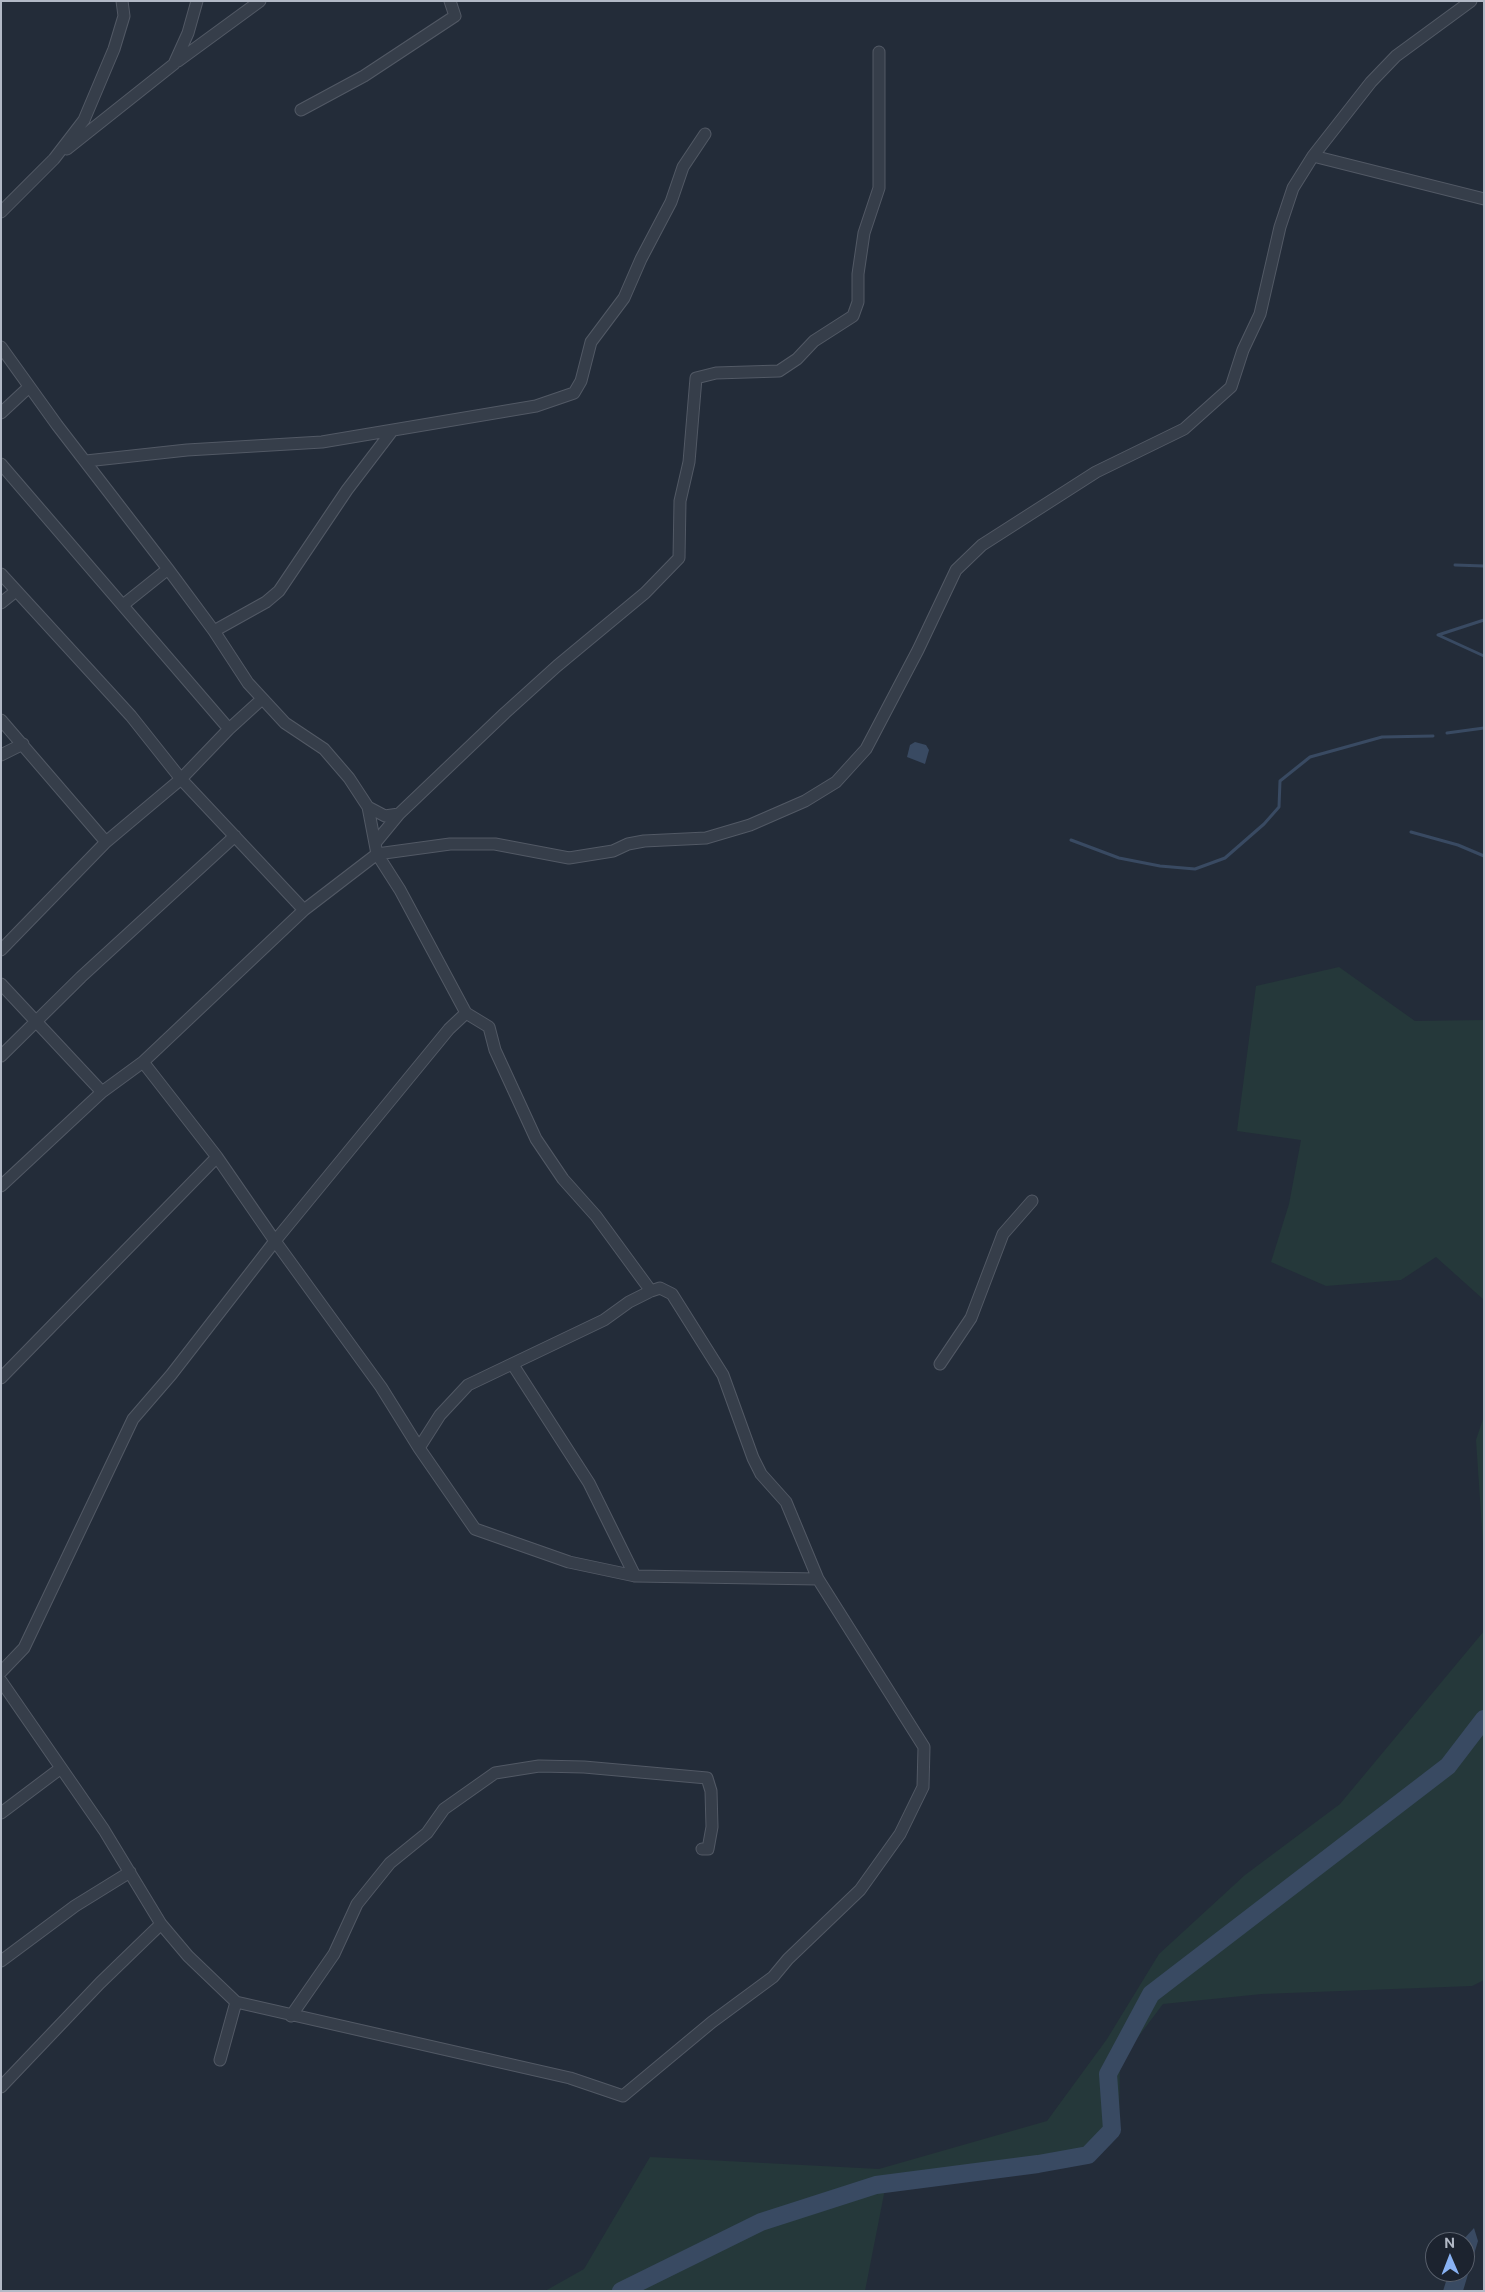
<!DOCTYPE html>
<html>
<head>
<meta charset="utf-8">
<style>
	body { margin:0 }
	#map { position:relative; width:1485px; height:2292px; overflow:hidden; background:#232c39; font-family:"Public Sans",sans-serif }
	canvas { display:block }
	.frame { position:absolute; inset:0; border:2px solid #b2b9c6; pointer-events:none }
	.north { position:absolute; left:1425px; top:2232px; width:50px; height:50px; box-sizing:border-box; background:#1c232f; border:1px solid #585f6b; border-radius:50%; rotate:359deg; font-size:14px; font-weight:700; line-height:20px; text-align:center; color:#b2b9c6 }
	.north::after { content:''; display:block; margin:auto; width:18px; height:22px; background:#89b2f3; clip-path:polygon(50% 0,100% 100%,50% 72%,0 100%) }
</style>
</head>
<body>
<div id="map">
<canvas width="1485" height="2292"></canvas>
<div class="frame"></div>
<div class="north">N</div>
</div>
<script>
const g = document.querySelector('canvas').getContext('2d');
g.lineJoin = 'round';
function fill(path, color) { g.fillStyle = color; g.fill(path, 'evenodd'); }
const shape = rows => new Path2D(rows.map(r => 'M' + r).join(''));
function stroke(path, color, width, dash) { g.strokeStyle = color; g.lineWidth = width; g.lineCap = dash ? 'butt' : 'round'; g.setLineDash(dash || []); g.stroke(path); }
const green = shape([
	[1339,967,1415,1021,1484,1020,1484,1300,1436,1257,1401,1280,1326,1286,1271,1262,1289,1204,1301,1140,1237,1131,1256,986],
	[1484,1416,1484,1559,1476,1440],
	[1484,1631,1484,1980,1472,1986,1262,1994,1163,2004,1120,2061,1119,2132,1092,2156,1028,2170,885,2189,865,2291,545,2291,584,2269,650,2157,879,2169,1047,2121,1107,2039,1159,1954,1245,1875,1340,1804]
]);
const water = shape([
	[915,742,926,745,929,750,925,764,907,757,910,745],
	[1474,2228,1478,2241,1463,2291,1443,2291,1449,2272,1465,2272,1465,2242,1461,2242]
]);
const stream = shape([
	[1455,565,1484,566],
	[1484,620,1438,635,1484,656],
	[1447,733,1484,728],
	[1411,832,1458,845,1484,856],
	[1071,840,1119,858,1160,866,1195,869,1225,858,1264,824,1279,807,1280,781,1310,757,1382,737,1433,736]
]);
const river = shape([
	[621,2291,761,2222,876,2185,1038,2164,1088,2155,1112,2130,1108,2074,1151,1994,1448,1766,1484,1719]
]);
const minor = shape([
	[178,61,260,1],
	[301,110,364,76,455,16,450,1],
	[67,149,174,64,188,33,197,1],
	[1313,156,1484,199],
	[1,212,54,159,84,120,114,49,124,16,122,1],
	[1,347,57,425,168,569,214,631,248,683,285,723,324,749,349,778,368,807,377,854,400,890,466,1013,489,1027,495,1050,536,1139,563,1179,596,1216,651,1291],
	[1,413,29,387],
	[86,461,187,450,322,442,536,406,574,393,581,381,591,342,624,298,641,259,671,202,683,167,705,134],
	[1,464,229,729],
	[1,574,131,716,181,779,304,910],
	[1,603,16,591],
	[123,605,168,569],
	[214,631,266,602,279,591,347,490,392,431],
	[1,720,106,842],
	[1,755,23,744],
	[368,807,385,816,399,814,505,713,557,666,645,593,679,558,680,501,689,462,696,378,716,373,779,371,797,359,814,341,853,316,858,302,858,274,864,233,879,188,879,52],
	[376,842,399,814],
	[1,950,106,842,181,779,229,729,262,699],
	[1,984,102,1092],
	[1,1056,81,977,235,836],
	[1,1186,102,1092,143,1062,304,910,377,854,450,844,495,844,569,858,613,851,628,844,644,841,706,838,750,825,805,801,836,782,866,749,918,650,956,570,982,545,1096,472,1184,429,1231,387,1243,350,1260,314,1280,227,1293,188,1313,156,1371,82,1396,56,1471,1],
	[940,1364,971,1318,1003,1234,1032,1201],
	[513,1365,589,1483,635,1576],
	[1,1378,217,1157],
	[419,1448,475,1529,569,1562,635,1576,818,1579],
	[1,1672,24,1648,133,1419,171,1375,275,1241,449,1029,466,1013],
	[1,1681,104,1830,161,1924,188,1956,236,2002,570,2078,623,2096,712,2022,773,1977,788,1959,860,1890,900,1834,923,1787,924,1747,818,1579,786,1502,761,1474,753,1458,723,1375,672,1294,660,1288,651,1291,629,1302,604,1320,468,1385,440,1415,419,1448,381,1387,275,1241,217,1157,143,1062],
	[1,1813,61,1768],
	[1,1961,75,1906,130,1872],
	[291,2016,334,1954,357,1904,390,1863,427,1833,444,1809,495,1773,539,1766,584,1767,707,1778,711,1791,712,1827,708,1849,702,1849],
	[220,2060,236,2002],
	[1,2087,100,1983,161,1924]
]);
fill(green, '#25383a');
fill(water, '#394a62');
stroke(stream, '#394a62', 3);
stroke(river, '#394a62', 18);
stroke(minor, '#525965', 13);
stroke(minor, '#363e4a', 11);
</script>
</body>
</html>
